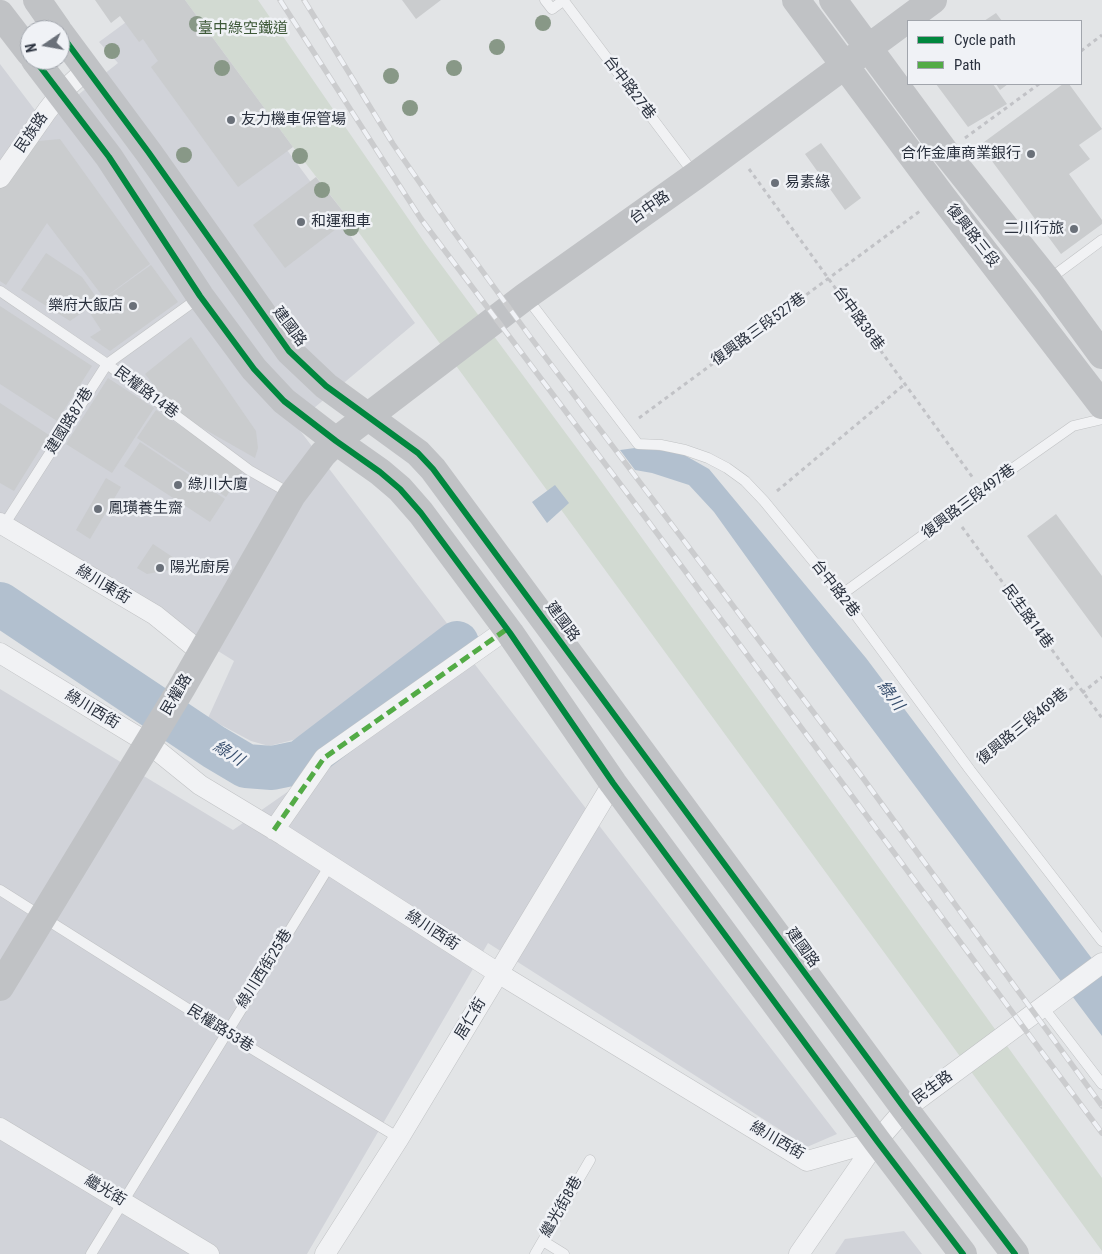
<!DOCTYPE html>
<html>
<head>
<meta charset="utf-8">
<style>
	body { margin:0 }
	#map { position:relative; width:1102px; height:1254px; overflow:hidden; background:#e2e4e6; font-family:"Roboto Condensed",sans-serif }
	canvas { display:block }
	.legend { position:absolute; left:907px; top:20px; width:175px; height:65px; box-sizing:border-box; background:#f0f2f6; border:1px solid #a1a5ac; margin:0; padding:6px 9px; list-style:none; font-size:15px; color:#2a313e }
	.legend li { display:flex; align-items:center; gap:10px; height:25px }
	.legend b { width:25px; border:1px solid #a1a5ac }
	.north { position:absolute; left:20px; top:20px; width:50px; height:50px; box-sizing:border-box; background:#f0f2f6; border:1px solid #a1a5ac; border-radius:50%; rotate:258deg; font-size:14px; font-weight:700; line-height:20px; text-align:center; color:#2a313e }
	.north::after { content:''; display:block; margin:auto; width:18px; height:22px; background:#6a7079; clip-path:polygon(50% 0,100% 100%,50% 72%,0 100%) }
</style>
</head>
<body>
<div id="map">
<canvas width="1102" height="1254"></canvas>
<ul class="legend">
<li><b style="height:6px;background:#00873e"></b>Cycle path</li>
<li><b style="height:6px;background:#53ab46"></b>Path</li>
</ul>
<div class="north">N</div>
</div>
<script>
const g = document.querySelector('canvas').getContext('2d');
g.lineJoin = 'round';
function fill(path, color) { g.fillStyle = color; g.fill(path, 'evenodd'); }
const shape = rows => new Path2D(rows.map(r => 'M' + r).join(''));
function stroke(path, color, width, dash) { g.strokeStyle = color; g.lineWidth = width; g.lineCap = dash ? 'butt' : 'round'; g.setLineDash(dash || []); g.stroke(path); }
function label(font, color, halo, rows, align = 'center') {
  g.font = font + ' "Roboto Condensed","Noto Sans TC",sans-serif'; g.lineWidth = 5; g.setLineDash([]); g.textBaseline = 'middle'; g.strokeStyle = halo; g.fillStyle = color; for (const [text, x, y, turn = 0] of rows) {
    g.save(); g.translate(x, y); g.rotate((+turn || 0) * Math.PI / 180); g.textAlign = isNaN(turn) ? turn : align; if (halo) g.strokeText(text, 0, 0); g.fillText(text, 0, 0); g.restore();
  }
}
const built = shape([
	[156,0,176,0,415,323,295,424,449,626,319,728,293,740,269,746,251,741,208,718,234,661,0,514,0,64,44,122,118,63,99,42],
	[473,662,837,1134,807,1147,488,943,307,1254,0,1254,0,689,233,830],
	[904,1231,922,1254,835,1254,845,1239]
]);
const green = shape([
	[185,0,258,0,425,243,593,470,1102,1178,1102,1251,349,219,293,147]
]);
const water = shape([
	[635,448,679,452,709,469,866,658,1102,972,1102,1036,811,647,714,512,689,485,652,473,635,470,620,450],
	[555,485,569,503,547,523,532,502]
]);
const river = shape([
	[0,604,214,747,246,766,272,768,301,762,457,643]
]);
const building = shape([
	[95,0,185,0,293,147,238,187,151,67,158,61,143,39,139,42,120,16,111,23],
	[402,0,441,0,416,19],
	[996,13,1002,21,984,21],
	[936,84,993,84,1007,104,968,127],
	[996,84,1008,84,1000,90],
	[1063,84,1069,84,1102,129,1079,145,1090,159,1069,174,1102,220,1102,224,1061,254,980,145],
	[60,139,150,264,104,298,47,223,6,285,0,281,0,184,28,142],
	[821,143,861,198,845,210,805,154],
	[316,177,349,219,285,268,253,225],
	[46,253,82,277,99,301,70,321,21,290],
	[151,265,178,302,110,351,90,337,101,330,88,310],
	[0,306,92,366,57,421,0,384],
	[191,337,256,431,258,448,255,458,176,413,145,374],
	[108,378,154,408,112,473,66,444],
	[0,403,49,435,14,491,0,483],
	[156,410,245,468,226,497,137,438],
	[140,442,225,499,210,522,124,466],
	[106,478,121,487,90,539,76,530],
	[1056,514,1102,576,1102,638,1027,536],
	[153,544,183,564,181,568,147,574,137,568]
]);
const path = shape([
	[1081,51,1102,35],
	[965,138,1039,84],
	[749,169,973,478],
	[639,418,920,211],
	[777,491,905,384],
	[962,527,1102,718],
	[1082,693,1102,677],
	[982,760,1076,685]
]);
const lane = shape([
	[545,0,552,9,564,0],
	[564,1,695,175],
	[1048,280,1102,240],
	[0,291,107,364,249,470,291,494],
	[527,298,638,444,661,445,685,450,708,458,727,468,745,481,764,501,841,595,970,770,1102,941],
	[4,525,107,364,200,297],
	[841,595,952,514,982,490,1073,426,1102,419],
	[0,890,226,1033,399,1138],
	[1043,1007,1102,1084],
	[543,1241,564,1254],
	[91,1254,330,865],
	[535,1254,590,1160]
]);
const street = shape([
	[0,178,47,111,61,93,87,69],
	[0,523,155,615,202,653],
	[0,653,148,743,200,785,283,835,498,973,807,1161,877,1141],
	[274,830,324,758,507,629],
	[0,1128,209,1254],
	[325,1254,399,1138,613,783],
	[799,1254,877,1141,905,1109,1102,963]
]);
const secondary = shape([
	[37,0,58,30],
	[796,0,941,195,1102,405],
	[833,0,945,152,1048,281,1102,355],
	[0,14,30,53],
	[60,33,149,153,289,351,326,386,418,453,433,469,905,1109,1015,1254],
	[35,60,109,157,200,296,254,369,284,401,336,441,380,472,400,489,421,513,510,633,613,783,877,1141,963,1254],
	[0,987,181,689,292,495,323,454,336,441,526,296,695,176,933,0]
]);
const rail = shape([
	[280,0,421,219,645,517,1102,1133],
	[304,0,393,144,451,228,531,338,860,774,1102,1106]
]);
const quiet = shape([
	[274,830,324,758,507,629]
]);
const cycleway = shape([
	[60,33,149,153,289,351,326,386,418,453,433,469,905,1109,1015,1254],
	[35,60,109,157,200,296,254,369,284,401,336,441,380,472,400,489,421,513,510,633,613,783,877,1141,963,1254]
]);
const trees = [
	[543,23],
	[197,24],
	[497,47],
	[112,51],
	[222,68],
	[454,68],
	[391,76],
	[410,108],
	[184,155],
	[300,156],
	[322,190],
	[351,228]
];
const markers = [
	[231,120,5,"#6a7079"],
	[1031,154,5,"#6a7079"],
	[775,183,5,"#6a7079"],
	[301,222,5,"#6a7079"],
	[1074,229,5,"#6a7079"],
	[133,306,5,"#6a7079"],
	[178,485,5,"#6a7079"],
	[98,509,5,"#6a7079"],
	[160,568,5,"#6a7079"]
];
const parkNames = [
	["臺中綠空鐵道",243,29]
];
const streetNames = [
	["台中路27巷",629,88,53],
	["民族路",32,133,-55],
	["台中路",650,208,-35],
	["復興路三段",972,236,52],
	["台中路38巷",858,319,54],
	["建國路",289,327,53],
	["復興路三段527巷",759,330,-36],
	["民權路14巷",146,393,37],
	["建國路87巷",70,421,-58],
	["復興路三段497巷",969,502,-37],
	["綠川東街",103,585,31],
	["台中路2巷",835,589,52],
	["民生路14巷",1027,617,54],
	["建國路",562,622,53],
	["民權路",177,695,-59],
	["綠川西街",92,710,31],
	["復興路三段469巷",1023,727,-39],
	["綠川西街",432,931,33],
	["建國路",802,948,54],
	["綠川西街25巷",265,969,-58],
	["居仁街",471,1019,-59],
	["民權路53巷",220,1029,32],
	["民生路",933,1088,-36],
	["綠川西街",777,1141,30],
	["繼光街",105,1191,31],
	["繼光街8巷",562,1207,-60]
];
const poiNames = [
	["友力機車保管場",241,120],
	["合作金庫商業銀行",1021,154,"right"],
	["易素緣",785,183],
	["和運租車",311,222],
	["二川行旅",1064,229,"right"],
	["樂府大飯店",123,306,"right"],
	["綠川大廈",188,485],
	["鳳璜養生齋",108,509],
	["陽光廚房",170,568]
];
const waterNames = [
	["綠川",890,696,53],
	["綠川",228,754,32]
];
fill(built, '#d1d3d9');
fill(green, '#d2dad2');
fill(water, '#b2c0cf');
stroke(river, '#b2c0cf', 44);
fill(building, '#caccce');
stroke(lane, '#c0c2c4', 11);
stroke(street, '#c0c2c4', 21);
stroke(path, '#c1c2c6', 3, [4, 4]);
stroke(lane, '#f1f2f4', 10);
stroke(street, '#f1f2f4', 20);
stroke(secondary, '#c0c2c5', 28);
stroke(rail, '#cbccce', 5.5);
stroke(rail, '#f0f2f6', 4, [11]);
stroke(quiet, '#53ab46', 5, [10, 5]);
stroke(cycleway, '#00873e', 6);
g.fillStyle = '#889887';
for (const [x, y] of trees) { g.beginPath(); g.arc(x, y, 8, 0, 2 * Math.PI); g.fill(); }
for (const [x, y, r, color] of markers) { const dot = new Path2D(); dot.arc(x, y, r, 0, 2 * Math.PI); g.fillStyle = color; g.fill(dot); stroke(dot, '#f0f2f6', 2); }
label('15px', '#3e5939', '#f0f2f6', parkNames);
label('15px', '#2a313e', '#f0f2f6', streetNames);
label('15px', '#2a313e', '#f0f2f6', poiNames, 'left');
label('italic 16px', '#384f6e', '#f0f2f6', waterNames);
</script>
</body>
</html>
